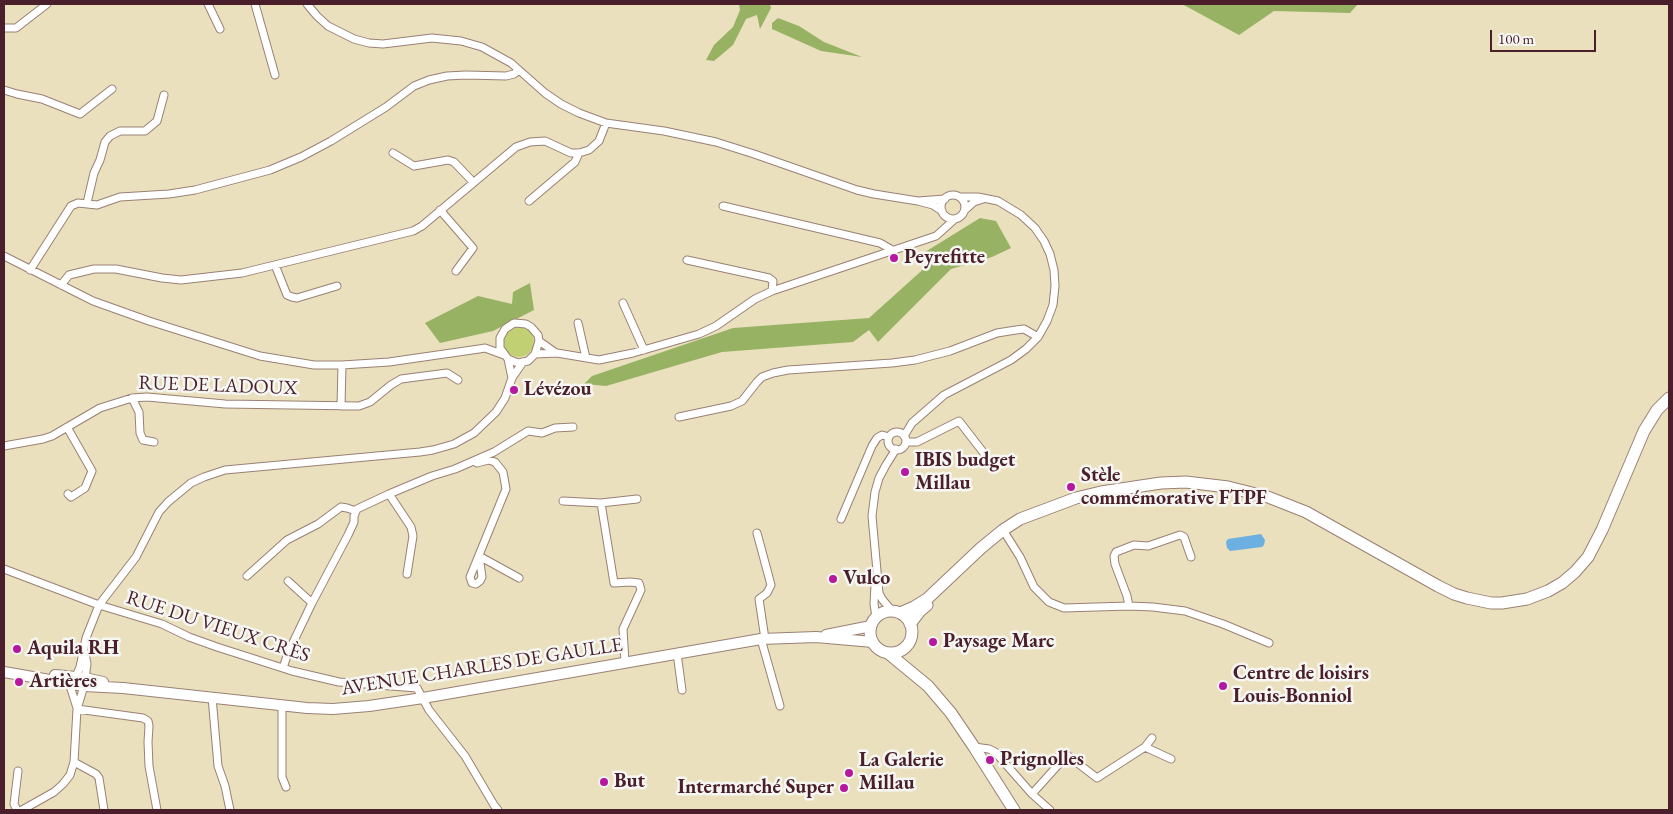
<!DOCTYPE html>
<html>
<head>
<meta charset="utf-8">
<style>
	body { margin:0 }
	#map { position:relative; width:1673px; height:814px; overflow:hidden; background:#eae0be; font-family:"EB Garamond",serif }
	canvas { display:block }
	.frame { position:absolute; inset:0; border:5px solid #4a1f2b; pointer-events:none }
	.scale { position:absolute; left:1490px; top:30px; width:106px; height:22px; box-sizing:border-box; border:2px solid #4a1f2b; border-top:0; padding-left:6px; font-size:15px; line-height:18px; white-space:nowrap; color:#4a1f2b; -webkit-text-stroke:4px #f6f6f2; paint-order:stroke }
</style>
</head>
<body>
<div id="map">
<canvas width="1673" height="814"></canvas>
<div class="frame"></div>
<div class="scale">100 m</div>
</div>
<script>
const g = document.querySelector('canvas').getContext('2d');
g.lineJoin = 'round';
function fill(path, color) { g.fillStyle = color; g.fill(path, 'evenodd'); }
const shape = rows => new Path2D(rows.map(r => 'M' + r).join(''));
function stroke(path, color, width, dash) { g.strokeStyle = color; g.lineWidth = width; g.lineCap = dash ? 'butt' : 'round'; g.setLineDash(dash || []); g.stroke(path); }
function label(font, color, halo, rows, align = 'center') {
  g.font = font + ' "EB Garamond",serif'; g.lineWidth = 5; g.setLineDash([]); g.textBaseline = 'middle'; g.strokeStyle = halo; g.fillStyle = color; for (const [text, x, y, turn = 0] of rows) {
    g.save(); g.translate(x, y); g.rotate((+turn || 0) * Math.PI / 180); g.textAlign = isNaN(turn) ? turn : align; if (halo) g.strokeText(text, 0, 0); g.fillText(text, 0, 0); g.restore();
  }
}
const green = shape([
	'504 342a15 15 0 1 1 30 0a15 15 0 1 1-30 0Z'
]);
const forest = shape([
	[739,4,770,4,771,8,760,29,757,15,746,19,733,45,714,61,706,60,714,45,733,27,740,10],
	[1182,4,1358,4,1350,13,1274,11,1239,35],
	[778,18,799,26,824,42,862,57,821,51,772,29,772,23],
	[980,218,996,221,1011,248,992,257,951,269,878,342,869,330,853,342,722,352,606,386,584,384,592,376,733,328,869,318,929,264,925,252],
	[530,283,534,310,493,331,440,343,425,323,478,296,512,304,513,292]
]);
const water = shape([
	[1261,534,1265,540,1264,545,1262,547,1230,551,1227,548,1226,542,1228,539]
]);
const street = shape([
	[208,4,220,29],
	[255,4,275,75],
	[307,4,317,16,328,26,354,39,369,43,383,44,432,38,461,41,482,47,511,63,545,93,561,104,579,113,606,123,664,131,716,142,754,154,857,190,874,194,918,201],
	[4,28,16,28,47,4],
	[4,90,17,94,42,99,80,114,112,89],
	[393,153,414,166,448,160,454,162,473,182],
	'941 207a12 12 0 1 1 24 0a12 12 0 1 1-24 0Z',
	[529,201,575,162,579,153],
	[87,203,94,173,100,160,105,142,110,136,120,131,145,131,157,121,164,95],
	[723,206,880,243,894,251],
	[440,210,473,248,456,271],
	[965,210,974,202,983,199],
	[942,211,933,205,918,201,945,199],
	[4,256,93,301,149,321,260,356,314,365,342,365,389,362,479,349,485,348,504,355],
	[687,260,769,278,773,281,772,291],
	[275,265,287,295,292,297,297,298,337,286],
	[30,270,71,206,78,203,97,205,120,197,169,194,195,190,270,170,301,157,331,141,386,107,414,86,429,80,447,76,466,75,506,76,514,74,519,70],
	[61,285,69,275,94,269,116,269,162,278,181,280,242,273,413,231,422,226,516,147,530,142,545,141,571,153,579,153,589,150,599,141,606,123],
	[623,303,644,350],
	[578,323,586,358],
	[539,341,556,353],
	[535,354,557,353,599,360,633,353,699,334,716,326,755,299,772,291,936,236,955,219],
	[508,359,518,363,528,361,535,354,539,341,538,335,531,327,526,324,514,323,505,329,500,338,500,348,508,359,512,378],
	[132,398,139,412,140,433,143,440,154,442],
	[341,406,342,365],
	[679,417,731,406,742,401,757,382,762,377,773,373,788,370,892,363,915,360,950,351,997,333,1016,330,1024,329,1038,337],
	[67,427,92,471,85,488,71,497,68,494],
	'888 441a9 9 0 1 1 18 0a9 9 0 1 1-18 0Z',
	[904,436,912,423,944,395,1011,360,1026,349,1038,337,1047,321,1053,305,1055,286,1054,270,1050,254,1044,241,1035,228,1021,215,998,201,978,197,960,197],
	[906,442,917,442,959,421,983,452],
	[4,446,43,439,52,436,100,408,132,398,147,397,225,404,359,406,370,402,391,385,401,379,447,373,458,380],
	[477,463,488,460,495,462,503,472,506,489,470,577,472,583,476,584,480,581,482,577,479,556],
	[389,494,411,527,413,536,407,574],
	[563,501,601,503],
	[841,519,872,446,877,438,882,435,889,437],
	[1003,530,1020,557,1034,587,1049,602,1064,608,1129,606,1153,607,1185,611,1223,624,1269,643],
	[757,533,771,585,767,593,759,599,765,639],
	[479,556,519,578],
	[4,569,99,605,162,624,189,637,217,647,292,671,339,682,417,688,429,710,465,756,494,805,498,810],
	[247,576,287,540,318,524,341,507,347,508,356,511],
	[288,581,312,603],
	[875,585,874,604,876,617],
	[1129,606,1127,596,1115,564,1114,556,1116,552,1134,545,1148,546,1180,535,1184,537,1191,557],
	[892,611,882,599,879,593,872,516,875,492,879,478,886,465,896,449],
	[761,639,780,706],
	[677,653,682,690],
	[625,662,623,629,641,590,639,583,630,582,614,583,601,503,637,499],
	[283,668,288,653,312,603,348,535,354,522,354,516,357,509,389,494,432,476,455,469,494,452,528,431,542,433,555,428,573,427],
	[74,681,80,667,86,638,99,605,136,557,159,512,168,502,191,483,204,477,225,470,420,452,433,450,454,444,474,433,496,412,505,398,512,378,523,362],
	[76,684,72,684,71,689,77,708],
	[212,697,218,766,225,786,230,810],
	[282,706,282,777,286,787],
	[77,709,143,718,148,721,149,726,148,742,149,766,157,810],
	[974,747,989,749,995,752,1032,794,1050,810],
	[1145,747,1152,738],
	[74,762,96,774,99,778,104,810],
	[1032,794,1067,755,1097,778,1145,747,1171,759],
	[17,810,14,804,18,771],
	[22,810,54,792,63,784,70,775,74,762,77,709,84,686,87,664,85,653]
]);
const secondary = shape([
	[826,635,871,626],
	[4,672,84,686,123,688,307,708,333,709,369,706,423,698,761,639,816,637,873,642],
	[55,675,85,678,103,682]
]);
const primary = shape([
	'870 632a21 21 0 1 1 42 0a21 21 0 1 1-42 0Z',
	[900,613,914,607,927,599,981,548,1003,530,1020,519,1076,498,1101,492,1161,483,1186,482,1228,487,1268,497,1306,512,1438,586,1454,594,1467,598,1491,603,1502,603,1527,599,1548,591,1562,583,1575,572,1588,557,1602,530,1644,431,1657,410,1669,398],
	[910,624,920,611,927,605],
	[888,653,928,686,951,713,974,747,1014,810]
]);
const markers = [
	[894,258,5,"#b5179e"],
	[514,390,5,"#b5179e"],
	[905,472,5,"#b5179e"],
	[1071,487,5,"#b5179e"],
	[833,579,5,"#b5179e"],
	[933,642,5,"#b5179e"],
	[17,649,5,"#b5179e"],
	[19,682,5,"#b5179e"],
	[1223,686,5,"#b5179e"],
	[990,760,5,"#b5179e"],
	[849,773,5,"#b5179e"],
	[604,782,5,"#b5179e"],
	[844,788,5,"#b5179e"]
];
const poiNames = [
	["Peyrefitte",904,258],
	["Lévézou",524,390],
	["IBIS budget",915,461],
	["Millau",915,484],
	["Stèle",1081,476],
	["commémorative FTPF",1081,499],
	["Vulco",843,579],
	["Paysage Marc",943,642],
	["Aquila RH",27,649],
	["Centre de loisirs",1233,674],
	["Louis-Bonniol",1233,697],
	["Artières",29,682],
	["Prignolles",1000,760],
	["La Galerie",859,761],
	["Millau",859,784],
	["But",614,782],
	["Intermarché Super",834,788,"right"]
];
const streetNames = [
	["RUE DE LADOUX",218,386,2],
	["RUE DU VIEUX CRÈS",218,627,18],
	["AVENUE CHARLES DE GAULLE",482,667,-9]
];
fill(green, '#c1d072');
fill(forest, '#98b264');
fill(water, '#6bb0e1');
stroke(street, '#9a8074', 9);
stroke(secondary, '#9a8074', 12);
stroke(primary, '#9a8074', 13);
stroke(street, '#fff', 7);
stroke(secondary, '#fff', 10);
stroke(primary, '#fff', 11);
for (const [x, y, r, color] of markers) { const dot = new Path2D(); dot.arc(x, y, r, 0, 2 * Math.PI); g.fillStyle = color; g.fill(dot); stroke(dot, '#f6f6f2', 2); }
label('bold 20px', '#4a1f2b', '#f6f6f2', poiNames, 'left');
label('20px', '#4a1f2b', '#f6f6f2', streetNames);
</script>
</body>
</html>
